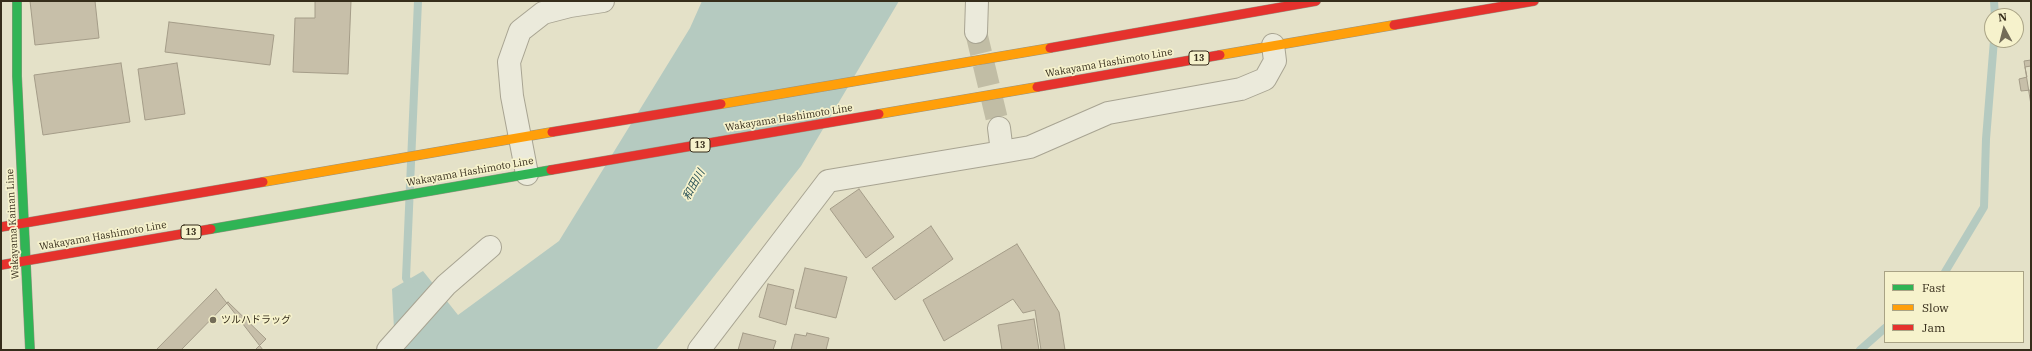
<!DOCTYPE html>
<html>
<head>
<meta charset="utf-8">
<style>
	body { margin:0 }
	#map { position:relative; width:2032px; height:351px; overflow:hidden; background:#e4e1c8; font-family:"IBM Plex Serif",serif }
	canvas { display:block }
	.frame { position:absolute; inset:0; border:2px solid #362d1b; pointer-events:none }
	.legend { position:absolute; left:1884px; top:271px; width:140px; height:72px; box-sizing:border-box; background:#f6f2cc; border:1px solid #a9a385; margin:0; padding:5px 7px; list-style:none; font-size:12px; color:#362d1b }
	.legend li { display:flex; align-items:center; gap:8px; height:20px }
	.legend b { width:20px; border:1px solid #a9a385 }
	.north { position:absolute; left:1984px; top:8px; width:40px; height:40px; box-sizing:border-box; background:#f6f2cc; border:1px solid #a9a385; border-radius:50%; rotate:353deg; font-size:11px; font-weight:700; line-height:16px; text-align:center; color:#362d1b }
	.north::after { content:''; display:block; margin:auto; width:14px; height:18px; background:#736c58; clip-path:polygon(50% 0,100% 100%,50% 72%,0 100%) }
</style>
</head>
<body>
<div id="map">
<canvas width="2032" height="351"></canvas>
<div class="frame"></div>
<ul class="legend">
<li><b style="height:5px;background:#30b455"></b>Fast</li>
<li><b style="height:5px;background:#ff9f0a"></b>Slow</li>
<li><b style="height:5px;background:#e5322d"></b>Jam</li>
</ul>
<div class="north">N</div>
</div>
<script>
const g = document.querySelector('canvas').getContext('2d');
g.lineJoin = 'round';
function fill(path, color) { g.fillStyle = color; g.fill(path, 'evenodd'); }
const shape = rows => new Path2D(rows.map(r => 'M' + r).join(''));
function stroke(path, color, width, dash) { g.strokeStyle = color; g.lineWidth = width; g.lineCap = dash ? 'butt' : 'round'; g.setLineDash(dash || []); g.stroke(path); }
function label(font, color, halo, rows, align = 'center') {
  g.font = font + ' "IBM Plex Serif","Noto Sans JP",serif'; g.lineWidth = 3.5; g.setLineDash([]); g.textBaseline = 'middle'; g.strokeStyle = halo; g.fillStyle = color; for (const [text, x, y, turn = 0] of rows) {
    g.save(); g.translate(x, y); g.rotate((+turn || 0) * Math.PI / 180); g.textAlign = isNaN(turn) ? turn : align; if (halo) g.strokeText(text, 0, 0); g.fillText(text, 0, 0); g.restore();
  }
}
const water = shape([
	[702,1,899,1,801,166,656,350,395,350,392,289,423,271,458,315,559,241,690,28]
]);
const stream = shape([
	[1994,1,1995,16],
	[1945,272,1984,207,1986,139,1994,40],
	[412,289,406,278,418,1],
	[1860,350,1885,328]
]);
const building = shape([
	[30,1,95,1,99,38,35,45,30,1],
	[315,1,351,1,348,74,293,72,295,18,315,18,315,1],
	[169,22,274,35,270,65,165,52,169,22],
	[2031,60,2031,105,2024,61,2031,60],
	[121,63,130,122,43,135,34,75,121,63],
	[177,63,185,114,145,120,138,69,177,63],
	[2031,66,2031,90,2021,91,2019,79,2027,77,2025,67,2031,66],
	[859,189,894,237,866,258,830,209,859,189],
	[931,226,953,259,895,300,872,268,931,226],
	[1017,244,1059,312,1065,350,1041,350,1035,310,1023,313,1013,299,944,341,923,300,1017,244],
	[805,268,847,277,836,318,795,308,805,268],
	[768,284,794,290,786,325,759,317,768,284],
	[216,289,263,350,156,350,216,289],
	[228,302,266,339,255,350,181,350,228,302],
	[1034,319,1039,350,1002,350,998,325,1034,319],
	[743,333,776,341,773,350,738,350,743,333],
	[807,333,829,338,826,350,791,350,795,334,806,336,807,333]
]);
const streetTunnel = shape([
	[976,32,999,128]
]);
const street = shape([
	[976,32,977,1],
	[1002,152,1030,147,1108,113,1241,89,1265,79,1275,61,1273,45],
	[527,174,512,96,509,62,520,31,543,13,570,6,603,1],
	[388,350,446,285,490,247],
	[699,350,828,181,1002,152,999,128]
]);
const fast = shape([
	[17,1,17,76,30,350],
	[211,229,551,170]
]);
const slow = shape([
	[1220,55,1394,25],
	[721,104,1050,48],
	[879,114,1037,87],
	[263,182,552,132]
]);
const jam = shape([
	[1394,25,1534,1],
	[1050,48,1316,1],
	[1037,87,1220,55],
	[552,132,721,104],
	[551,170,879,114],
	[1,227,263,182],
	[1,265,211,229]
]);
const markers = [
	[213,320,4,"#736c58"]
];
const shields = [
	[1199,58,20],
	[700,145,20],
	[191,232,20]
];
const shieldNames = [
	["13",1199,58],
	["13",700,145],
	["13",191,232]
];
const streetNames = [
	["Wakayama Hashimoto Line",1109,63,-10],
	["Wakayama Hashimoto Line",789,118,-9],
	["Wakayama Hashimoto Line",470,172,-10],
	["Wakayama Kainan Line",13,224,-93],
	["Wakayama Hashimoto Line",103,236,-10]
];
const poiNames = [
	["ツルハドラッグ",221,320]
];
const waterNames = [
	["和田川",694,185,-61]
];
fill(water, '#b5cac0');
stroke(stream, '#b5cac0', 8);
fill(building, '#c7bfa9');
stroke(building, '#a49c88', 1);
stroke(streetTunnel, '#c1bda5', 22, [22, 11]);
stroke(street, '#a8a492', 24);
stroke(fast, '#989382', 10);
stroke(slow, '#989382', 10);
stroke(jam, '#989382', 10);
stroke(street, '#ebeadb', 22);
stroke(fast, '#30b455', 9);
stroke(slow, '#ff9f0a', 9);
stroke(jam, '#e5322d', 9);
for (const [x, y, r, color] of markers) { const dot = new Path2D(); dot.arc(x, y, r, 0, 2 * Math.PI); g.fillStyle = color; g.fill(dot); stroke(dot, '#f6f2cc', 1.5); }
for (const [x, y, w] of shields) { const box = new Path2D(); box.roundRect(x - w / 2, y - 7, w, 14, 3); g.fillStyle = '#f6f2cc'; g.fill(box); stroke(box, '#362d1b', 1); }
label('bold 9px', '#362d1b', null, shieldNames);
label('10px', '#362d1b', '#f6f2cc', streetNames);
label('10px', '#362d1b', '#f6f2cc', poiNames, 'left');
label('italic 11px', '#295257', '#f6f2cc', waterNames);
</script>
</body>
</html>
